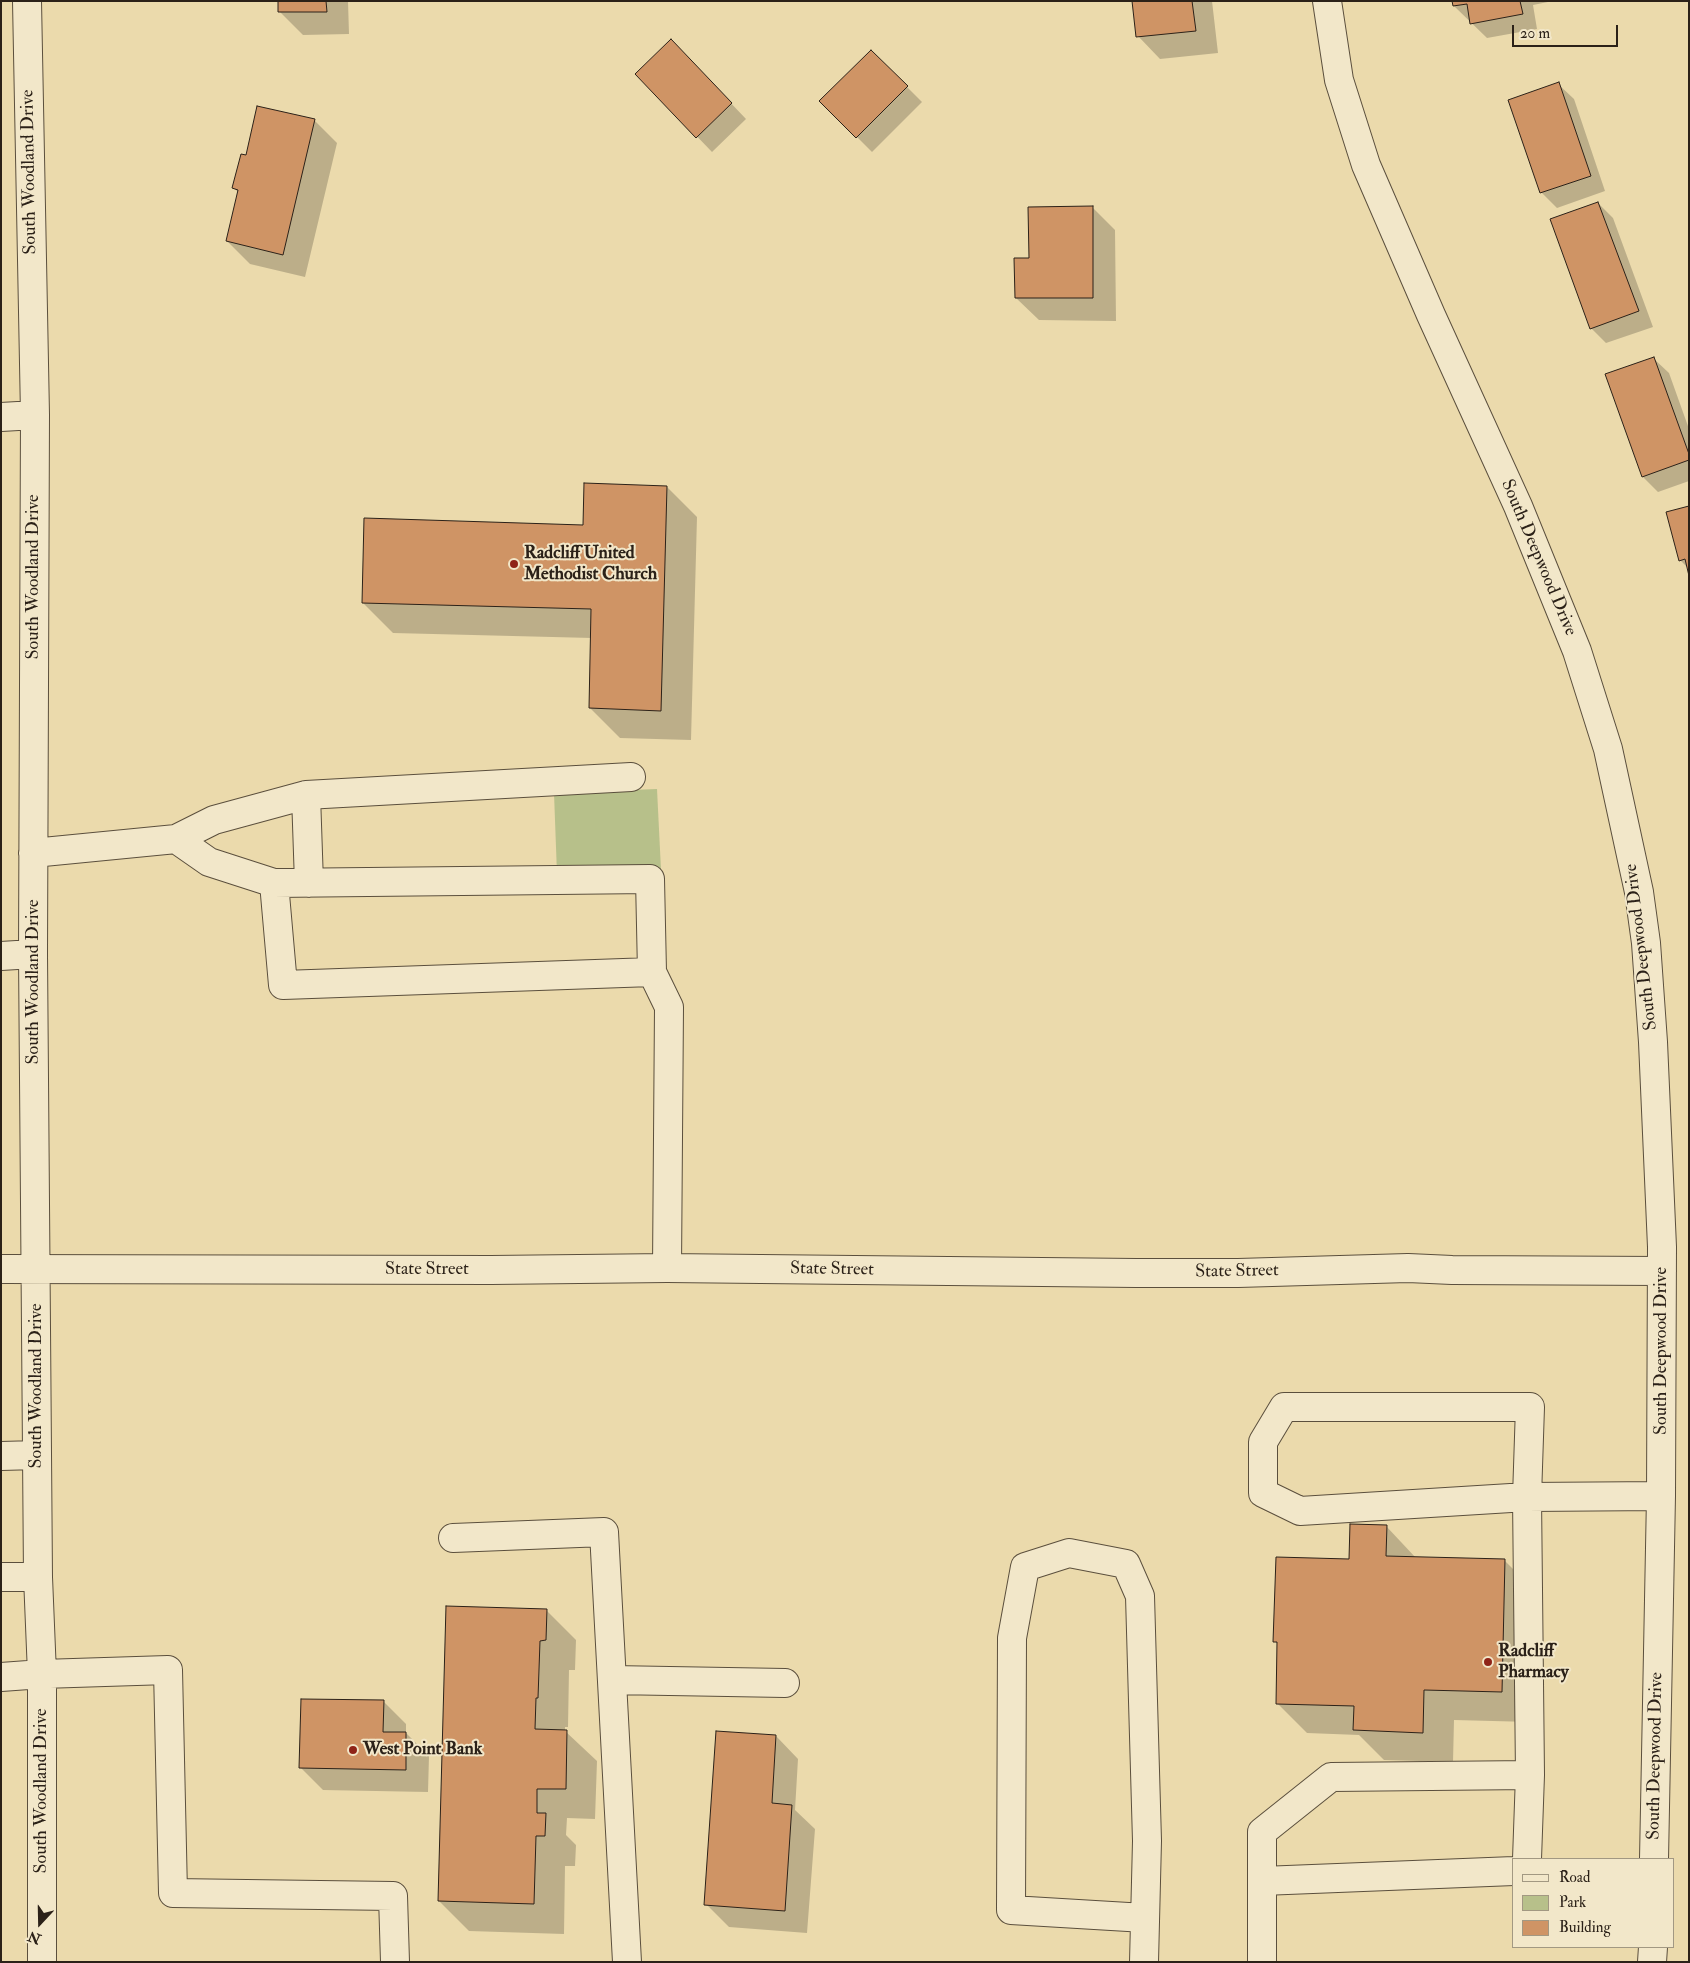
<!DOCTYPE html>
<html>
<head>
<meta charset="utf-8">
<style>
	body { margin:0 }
	#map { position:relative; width:1690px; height:1963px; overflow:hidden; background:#ebdaac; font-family:"IM FELL Double Pica",serif }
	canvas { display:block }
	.frame { position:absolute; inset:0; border:2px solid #2b2118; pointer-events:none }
	.legend { position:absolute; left:1512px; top:1858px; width:162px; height:90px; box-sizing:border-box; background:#f2e7c9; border:1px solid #a29882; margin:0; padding:6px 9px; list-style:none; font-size:15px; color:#2b2118 }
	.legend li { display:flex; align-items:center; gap:10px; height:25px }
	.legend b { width:25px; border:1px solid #a29882 }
	.north { position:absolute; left:15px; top:1898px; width:50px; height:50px; -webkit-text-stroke:4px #f2e7c9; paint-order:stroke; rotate:201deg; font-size:14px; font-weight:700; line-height:20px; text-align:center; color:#2b2118 }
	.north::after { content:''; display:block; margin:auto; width:18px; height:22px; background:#2b2118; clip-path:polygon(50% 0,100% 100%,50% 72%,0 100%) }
	.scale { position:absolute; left:1512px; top:25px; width:106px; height:22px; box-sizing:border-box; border:2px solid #2b2118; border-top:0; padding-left:6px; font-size:15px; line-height:18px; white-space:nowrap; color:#2b2118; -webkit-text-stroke:4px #f2e7c9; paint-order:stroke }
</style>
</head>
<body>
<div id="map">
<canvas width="1690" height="1963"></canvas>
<div class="frame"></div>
<ul class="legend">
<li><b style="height:6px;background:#f2e7c9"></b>Road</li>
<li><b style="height:14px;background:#b7c08a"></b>Park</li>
<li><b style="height:14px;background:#cf9465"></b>Building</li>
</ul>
<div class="north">N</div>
<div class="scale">20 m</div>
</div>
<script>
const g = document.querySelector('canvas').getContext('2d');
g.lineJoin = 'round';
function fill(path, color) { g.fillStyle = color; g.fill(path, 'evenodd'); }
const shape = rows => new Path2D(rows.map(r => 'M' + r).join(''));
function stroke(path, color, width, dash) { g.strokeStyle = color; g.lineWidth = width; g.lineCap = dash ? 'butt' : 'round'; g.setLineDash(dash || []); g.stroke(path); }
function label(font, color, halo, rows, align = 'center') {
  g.font = font + ' "IM FELL Double Pica",serif'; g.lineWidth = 4; g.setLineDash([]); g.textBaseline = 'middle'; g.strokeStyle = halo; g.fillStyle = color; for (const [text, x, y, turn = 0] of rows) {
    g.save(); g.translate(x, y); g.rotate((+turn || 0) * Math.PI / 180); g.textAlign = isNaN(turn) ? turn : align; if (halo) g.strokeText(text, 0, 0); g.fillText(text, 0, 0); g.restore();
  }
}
const green = shape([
	[657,789,661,870,557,874,554,793]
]);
const shadow = shape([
	[280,1,348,1,349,34,303,35,280,12],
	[1134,1,1212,1,1218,53,1160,59,1138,36],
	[1454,1,1553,1,1533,5,1537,29,1487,38,1454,6],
	[871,51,922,102,872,152,821,101],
	[686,56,746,119,712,152,637,74],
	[1558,84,1574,99,1605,191,1557,208,1542,193,1510,101],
	[314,120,337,143,305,277,250,264,227,241,239,193,234,188,247,157],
	[1598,203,1613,218,1653,327,1606,343,1591,328],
	[1092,207,1115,230,1116,321,1039,320,1016,298,1030,259],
	[1653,358,1669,373,1689,429,1689,481,1658,492,1643,477],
	[667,487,697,517,691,740,620,738,590,708,592,638,393,633,363,603,584,526],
	[1689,508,1688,568,1680,560],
	[1386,1526,1416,1558,1504,1560,1534,1590,1531,1722,1454,1720,1453,1762,1384,1760,1359,1735,1307,1733,1277,1703,1278,1645,1275,1641,1350,1560],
	[546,1610,576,1640,575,1670,569,1670,568,1727,565,1727,565,1731,597,1761,595,1819,567,1818,566,1835,576,1845,575,1866,565,1866,564,1934,469,1931,439,1901],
	[383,1701,406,1724,406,1733,429,1756,428,1792,323,1790,300,1767],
	[776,1736,798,1759,795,1810,815,1829,807,1933,729,1927,706,1904]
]);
const building = shape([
	[278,1,326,1,327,12,278,12,278,1],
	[1132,1,1192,1,1196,31,1136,37,1132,1],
	[1452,1,1520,1,1523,14,1470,24,1467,4,1453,6,1452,1],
	[671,39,732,103,696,138,635,74,671,39],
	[871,50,908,86,856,138,819,101,871,50],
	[1559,82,1591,176,1540,193,1508,100,1559,82],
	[257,106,315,119,283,255,226,241,238,190,232,188,241,154,246,155,257,106],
	[1598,202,1639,311,1590,329,1550,219,1598,202],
	[1093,206,1093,298,1015,298,1014,258,1029,258,1028,207,1093,206],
	[1654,357,1689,454,1689,460,1642,477,1605,374,1654,357],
	[584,483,667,486,661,711,589,708,591,609,362,603,364,518,583,525,584,483],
	[1689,506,1689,576,1685,559,1679,561,1666,512,1689,506],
	[1350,1524,1387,1525,1386,1556,1505,1559,1502,1692,1424,1690,1423,1733,1353,1730,1354,1706,1276,1704,1277,1642,1273,1642,1276,1557,1349,1559,1350,1524],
	[446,1606,547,1609,546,1640,540,1641,538,1698,536,1698,535,1729,567,1730,566,1789,537,1789,537,1813,546,1813,545,1836,536,1836,534,1904,438,1901,446,1606],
	[301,1699,384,1700,383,1732,406,1732,406,1770,299,1768,301,1699],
	[716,1731,776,1735,772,1803,792,1805,785,1911,704,1905,716,1731]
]);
const minor = shape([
	[27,1,35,415,33,954,38,1577,42,1674,42,1962],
	[1327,1,1339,80,1366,165,1431,315,1518,506,1577,651,1608,749,1639,892,1646,943,1653,1042,1662,1247,1661,1496,1654,1859],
	[1,417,35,415],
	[306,795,309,883],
	[176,839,209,862,274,883,650,879,652,972,283,985,274,883],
	[33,853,176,839,214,820,306,795,631,777],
	[1,956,33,954],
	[652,972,669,1007,667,1268],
	[1,1269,491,1270,667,1268,1136,1273,1238,1273,1408,1268,1452,1270,1662,1271],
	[1284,1407,1530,1407,1527,1497,1300,1511,1263,1493,1263,1442,1284,1407],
	[1,1456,37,1455],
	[453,1538,604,1532,627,1962],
	[1,1577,38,1577],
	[1,1677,42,1674,168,1670,173,1893,393,1896,395,1962],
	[612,1680,785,1683],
	[1527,1859,1530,1775],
	[1262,1881,1514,1871],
	[1144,1962,1147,1841,1140,1596,1126,1564,1069,1553,1025,1567,1012,1638,1011,1910,1145,1918],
	[1262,1962,1262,1832,1331,1777,1530,1775,1527,1497,1661,1496],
	[1652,1962,1653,1947]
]);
const markers = [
	[514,564,5,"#8f2418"],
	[1488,1662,5,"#8f2418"],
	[353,1750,5,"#8f2418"]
];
const streetNames = [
	["South Woodland Drive",30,172,-91],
	["South Deepwood Drive",1538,558,67],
	["South Woodland Drive",34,577,-90],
	["South Deepwood Drive",1642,947,-97],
	["South Woodland Drive",34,982,-90],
	["State Street",427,1270],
	["State Street",832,1270,1],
	["State Street",1237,1272,-1],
	["South Deepwood Drive",1662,1351,-90],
	["South Woodland Drive",37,1386,-90],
	["South Deepwood Drive",1656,1756,-89],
	["South Woodland Drive",42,1791,-90]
];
const poiNames = [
	["Radcliff United",524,554],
	["Methodist Church",524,575],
	["Radcliff",1498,1652],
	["Pharmacy",1498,1673],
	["West Point Bank",363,1750]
];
fill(green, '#b7c08a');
fill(shadow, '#0003');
fill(building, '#cf9465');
stroke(building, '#2b2118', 1);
stroke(minor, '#5b4f3d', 30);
stroke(minor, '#f2e7c9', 28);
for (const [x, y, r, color] of markers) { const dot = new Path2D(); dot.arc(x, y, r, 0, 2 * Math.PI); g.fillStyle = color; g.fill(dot); stroke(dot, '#f2e7c9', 2); }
label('18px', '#2b2118', '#f2e7c9', streetNames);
label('bold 18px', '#2b2118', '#f2e7c9', poiNames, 'left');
</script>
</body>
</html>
